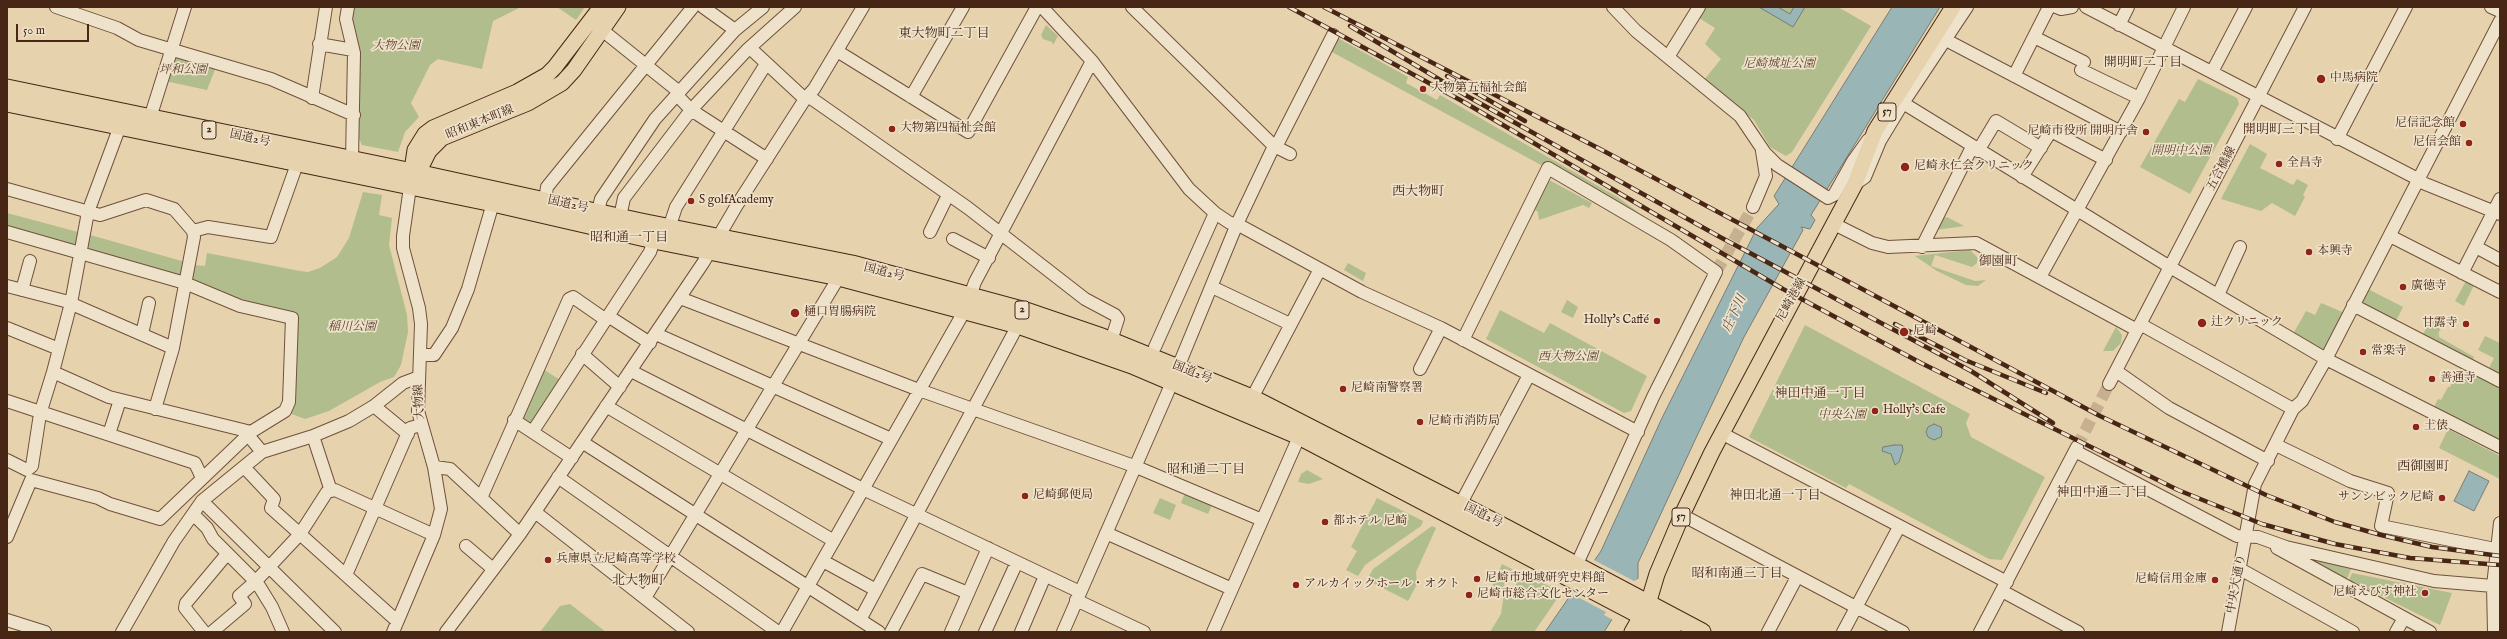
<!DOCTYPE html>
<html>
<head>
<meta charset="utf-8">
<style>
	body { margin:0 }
	#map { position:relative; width:2507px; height:639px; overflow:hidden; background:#e6d2ad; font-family:"IM FELL English",serif }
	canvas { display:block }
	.frame { position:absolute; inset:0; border:8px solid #482616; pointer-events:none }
	.scale { position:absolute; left:16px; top:24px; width:73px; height:18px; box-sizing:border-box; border:2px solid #482616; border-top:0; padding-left:5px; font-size:12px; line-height:14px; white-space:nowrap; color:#482616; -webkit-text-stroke:3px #efe2ca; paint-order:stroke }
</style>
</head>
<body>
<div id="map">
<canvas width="2507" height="639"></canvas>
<div class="frame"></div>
<div class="scale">50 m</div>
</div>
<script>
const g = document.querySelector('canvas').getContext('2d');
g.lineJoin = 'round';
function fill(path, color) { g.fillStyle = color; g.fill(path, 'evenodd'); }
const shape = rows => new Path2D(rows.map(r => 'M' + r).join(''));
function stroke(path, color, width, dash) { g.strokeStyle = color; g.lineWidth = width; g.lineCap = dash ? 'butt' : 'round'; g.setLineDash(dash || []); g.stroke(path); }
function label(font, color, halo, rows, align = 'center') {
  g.font = font + ' "IM FELL English","Noto Serif JP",serif'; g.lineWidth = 3.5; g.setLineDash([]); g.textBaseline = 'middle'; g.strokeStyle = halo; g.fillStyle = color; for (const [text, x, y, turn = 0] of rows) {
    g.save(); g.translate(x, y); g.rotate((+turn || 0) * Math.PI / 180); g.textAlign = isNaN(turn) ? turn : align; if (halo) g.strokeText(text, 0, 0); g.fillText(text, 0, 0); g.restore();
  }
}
const green = shape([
	[352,7,521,7,493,21,482,69,438,59,430,65,411,103,419,117,405,132,398,152,362,145,359,138,359,59,350,18],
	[557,7,585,7,576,20],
	[1706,7,1838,7,1871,26,1792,152,1786,156,1770,147,1754,120,1704,80,1721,59,1705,44,1715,28,1699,18],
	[1046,25,1058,36,1053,45,1052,42,1043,39,1041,35],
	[1336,37,1408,77,1406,83,1437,100,1440,95,1619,198,1643,216,1641,219,1330,51],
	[174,55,216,67,207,90,165,81],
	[2198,79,2237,98,2239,104,2190,194,2140,167,2179,99,2185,102],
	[2250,144,2267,154,2260,168,2293,185,2297,179,2308,185,2303,195,2305,197,2295,216,2272,203,2261,211,2221,199],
	[1551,181,1592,203,1589,208,1583,205,1539,220,1538,212,1532,208,1544,182],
	[363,192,382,195,379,215,392,218,389,245,407,315,408,332,401,365,394,377,380,382,329,411,305,419,289,413,297,318,251,305,191,281,194,265,205,266,207,253,300,271,308,272,320,268,337,257,349,238],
	[7,213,78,232,76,243,71,246,7,227],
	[1945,217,1949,218,1964,226,1936,230],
	[87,234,185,262,181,277,88,251,85,245],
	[1970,250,1978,258,1977,263,1972,267,1935,255,1931,266,1975,281,1986,280,1978,286,1966,285,1937,271,1915,256],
	[1348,263,1366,273,1363,281,1344,270],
	[2466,281,2474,285,2464,306,2455,301],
	[2368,289,2403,307,2395,323,2361,303],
	[1567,300,1578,307,1573,318,1561,312],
	[2321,303,2345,313,2324,352,2293,334,2306,311,2315,315],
	[1500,310,1544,333,1550,323,1647,376,1631,411,1624,413,1486,339],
	[2443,316,2446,318,2433,344,2421,338,2432,318,2439,322],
	[1805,325,1970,414,1966,423,1971,437,2045,477,2002,560,1989,559,1849,484,1846,488,1749,437],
	[2116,327,2122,335,2121,343,2113,351,2103,351],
	[2439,333,2439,337,2474,357,2471,363,2433,344],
	[2485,336,2500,343,2500,378,2487,372,2494,358,2478,350],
	[541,368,562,381,533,428,518,419],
	[2467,369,2500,385,2500,441,2434,407,2438,399,2441,400,2448,387,2450,387,2457,373,2463,376],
	[2448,429,2500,456,2500,479,2439,448],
	[1307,470,1323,479,1309,484,1298,482,1301,474],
	[1185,493,1212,505,1208,514,1181,503],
	[1160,498,1176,505,1170,520,1153,513],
	[1377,498,1423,521,1421,526,1365,565,1358,576,1346,570,1357,551,1351,547],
	[1432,526,1436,528,1416,572,1417,584,1408,601,1367,580,1373,569],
	[2301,554,2351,569,2346,581],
	[1502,564,1512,569,1503,587,1490,590],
	[1522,573,1557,590,1559,596,1534,632,1490,632,1501,614,1504,594,1512,592],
	[2352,573,2452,593,2440,625,2349,580],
	[570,604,606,632,540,632,560,606]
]);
const water = shape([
	[1759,7,1778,7,1790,14,1794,7,1805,7,1793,27,1759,7],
	[1892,7,1940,7,1811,215,1815,220,1810,229,1801,227,1803,230,1744,337,1696,438,1638,563,1638,578,1604,632,1545,632,1601,551,1662,418,1757,228,1779,204,1774,196,1892,7],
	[1934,424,1941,427,1942,432,1941,437,1934,440,1928,437,1926,432,1928,427,1934,424],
	[1894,445,1902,445,1903,450,1899,462,1895,465,1891,454,1882,451,1883,447,1894,445],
	[2469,471,2489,481,2474,511,2454,501,2469,471]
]);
const pier = shape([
	[1592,559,1634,581,1640,578,1613,620,1604,615,1606,612,1570,593]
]);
const minorTunnel = shape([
	[1716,272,1753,207],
	[2077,447,2109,384]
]);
const minor = shape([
	[56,7,117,28,139,40,271,79,354,115],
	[348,7,346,19,354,53,352,160],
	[703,7,735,30],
	[1042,7,1092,61,1189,189,1215,213,1230,223,1237,224,1362,292,1441,328,1638,432],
	[1613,7,1636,31,1740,116,1765,153,1777,165,1828,198,1834,195,1853,161,1868,140],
	[2056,7,2061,9,2072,7],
	[2086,7,2414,177,2418,181,2500,214],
	[2491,7,2500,11],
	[2119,25,2128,7],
	[602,30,678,91],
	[2034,37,2084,62],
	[1946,40,2121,132],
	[319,44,353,50],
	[750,48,805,99],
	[837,51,968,132,1037,7],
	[1668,57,1699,7],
	[2081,70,2139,98],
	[2212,72,2246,7],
	[2014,76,2049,7],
	[676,94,691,110,767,159],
	[808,96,968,208,1085,299,1115,315,1118,319,1111,341],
	[911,97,963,7],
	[312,98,326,7],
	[1903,103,2170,267,2326,359,2500,447],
	[150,118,185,7],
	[120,126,88,212,71,303,53,372,109,397,251,432],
	[2337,139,2406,7],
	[1978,151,1996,121,2041,148],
	[1290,154,1274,146,1279,141,1333,35],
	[2022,177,2051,131,2106,160],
	[1855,184,1865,177,1880,141,1903,103,1967,7],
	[7,189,100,215,146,200,174,209,193,231,194,237,173,348,155,409],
	[545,200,547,187,693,7],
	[1753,207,1766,176,1762,151],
	[598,211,601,199,655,119,735,30,763,7],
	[620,217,624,198,691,110,747,50,795,7],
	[1834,224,1872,243,1888,247,1976,243,2137,330],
	[669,228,676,207,766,64],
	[193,231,208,227,271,237,297,164],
	[7,232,185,283,240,306,292,318,289,402,285,411,251,432,160,519,110,504,98,498,31,480,7,537],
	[930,232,948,195],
	[2390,236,2500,292],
	[953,239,989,258],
	[1922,247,1972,147],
	[2476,247,2500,260],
	[2462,273,2500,199],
	[2040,277,2139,98,2184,7],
	[7,286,65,301,173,348],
	[1212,287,1290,324],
	[22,290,30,261],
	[2218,295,2240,247],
	[680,298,919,390,1134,466,1262,520],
	[2353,305,2500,381],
	[608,316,650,343],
	[2140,324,2293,409],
	[7,328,59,349],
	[142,334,149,303],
	[656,334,891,439],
	[1463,340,1548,168,1671,240,1716,272,1653,397,1576,566],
	[1155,347,1215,213],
	[582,354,620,387],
	[420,355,434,355,452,328,468,289,493,203],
	[1420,369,1441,328],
	[631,371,863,489,1080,592],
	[2116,371,2169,408,2268,461],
	[2109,384,2305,7],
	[1252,398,1320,269],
	[7,401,195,463,202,478],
	[374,406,408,434],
	[606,406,834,541],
	[514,420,572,458],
	[533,431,650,252,654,240],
	[1721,433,2007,582],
	[109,434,120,400],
	[248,435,262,452,313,436,349,421,374,406,403,383,419,377],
	[313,436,331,491],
	[582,442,879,632],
	[2276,445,2350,481,2388,493,2381,526,2500,550],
	[2075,451,2237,536,2258,537,2286,547,2434,581,2493,586,2500,582],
	[7,460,27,470,32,466,40,414,53,372],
	[244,467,274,499,271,508,300,534,256,581,272,607,283,632],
	[434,467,450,469,520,534],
	[558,477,778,632],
	[481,498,569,299,573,297,606,320],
	[202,501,335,632],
	[1460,505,1529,375],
	[535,512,688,632],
	[193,514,207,528,213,539,255,581],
	[1682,515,1903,632],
	[1106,533,1232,589],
	[466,546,493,569],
	[2277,548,2430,632],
	[823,561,876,590],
	[2240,569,2353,632],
	[346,575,410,428,421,425],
	[2002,591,2078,632],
	[645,598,839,277],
	[1076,600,1144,632],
	[7,620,45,632],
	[860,620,1018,325],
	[397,621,300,534,327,492,335,490,434,535],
	[122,632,174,541,202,501,262,452],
	[204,632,185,608,186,603,227,554],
	[212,632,245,604,239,596,256,581],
	[393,632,434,535,441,509,434,467,418,411,421,324,419,308,403,248,403,236,410,187],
	[446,632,520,534,703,263,737,205,805,99,814,89,863,7],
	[782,632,965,310,975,282,1092,61],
	[891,632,922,574,968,593],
	[951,632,988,548],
	[985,632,1017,562],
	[1021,632,1045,576],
	[1063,632,1167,394,1237,224,1274,146,1132,7],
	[1213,632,1302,430],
	[1768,632,1797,577],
	[1843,632,1899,527],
	[1980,632,2077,447],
	[2228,632,2255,484,2293,409,2302,401,2326,359,2500,21],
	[2396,632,2404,618],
	[2494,632,2493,586,2500,523]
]);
const major = shape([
	[411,177,415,150,425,134,433,128,517,92,547,75,555,67,601,7],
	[413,183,429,151,442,138,528,103,562,83,574,70,618,7],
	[1632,632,1648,604,1657,574,1682,515,1712,452,1855,184,1875,131,1953,7],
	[1648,632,1653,622,1650,610]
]);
const highway = shape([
	[7,88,417,173,641,222,852,264,1029,312,1102,337,1252,398,1506,528,1702,632],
	[7,103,493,203,654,240,839,277,1018,325,1132,365,1299,436,1672,632]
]);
const rail = shape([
	[1289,7,1462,101,1783,289,1921,363,2178,490,2262,524,2335,544,2410,558,2500,565],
	[1324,7,1600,149,2100,416,2266,495,2335,522,2381,535,2432,547,2500,556],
	[1350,26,1467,96,1720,237,1971,371,2053,423],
	[1447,76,1525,121],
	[1895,324,1965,360,2046,393]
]);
const markers = [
	[2321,79,5,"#8f2418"],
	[1423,89,4,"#8f2418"],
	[2463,124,4,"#8f2418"],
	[892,129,4,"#8f2418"],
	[2146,132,4,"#8f2418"],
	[2469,143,4,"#8f2418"],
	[2279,164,4,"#8f2418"],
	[1905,167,5,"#8f2418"],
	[691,201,4,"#8f2418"],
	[2309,252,4,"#8f2418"],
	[2403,287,4,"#8f2418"],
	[795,313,5,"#8f2418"],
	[1657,321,4,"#8f2418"],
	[2202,323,5,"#8f2418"],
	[2466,324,4,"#8f2418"],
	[1904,332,5,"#8f2418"],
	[2363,352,4,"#8f2418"],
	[2432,379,4,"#8f2418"],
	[1343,389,4,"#8f2418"],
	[1875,411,4,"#8f2418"],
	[1420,422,4,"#8f2418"],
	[2416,427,4,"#8f2418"],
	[1025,496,4,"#8f2418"],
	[2442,498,4,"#8f2418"],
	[1325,522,4,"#8f2418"],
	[548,560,4,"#8f2418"],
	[1477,579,4,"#8f2418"],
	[2215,580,4,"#8f2418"],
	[1296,585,4,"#8f2418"],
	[2425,593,4,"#8f2418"],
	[1469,595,4,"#8f2418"]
];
const shields = [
	[1887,112,18],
	[209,130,14],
	[1022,310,14],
	[1681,517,18]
];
const shieldNames = [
	["57",1887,112],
	["2",209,130],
	["2",1022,310],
	["57",1681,517]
];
const parkNames = [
	["大物公園",396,47],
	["尼崎城址公園",1779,65],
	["坪和公園",183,71],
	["開明中公園",2181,152],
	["稲川公園",352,328],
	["西大物公園",1568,358],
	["中央公園",1842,416]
];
const poiNames = [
	["中馬病院",2330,79],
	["大物第五福祉会館",1431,89],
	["尼信記念館",2455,124,"right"],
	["大物第四福祉会館",900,129],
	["尼崎市役所 開明庁舎",2138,132,"right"],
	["尼信会館",2461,143,"right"],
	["全昌寺",2287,164],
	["尼崎永仁会クリニック",1914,167],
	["S golfAcademy",699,201],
	["本興寺",2317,252],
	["廣徳寺",2411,287],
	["樋口胃腸病院",804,313],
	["Holly's Caffé",1649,321,"right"],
	["辻クリニック",2211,323],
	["甘露寺",2458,324,"right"],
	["尼崎",1913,332],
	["常楽寺",2371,352],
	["善通寺",2440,379],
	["尼崎南警察署",1351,389],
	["Holly's Cafe",1883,411],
	["尼崎市消防局",1428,422],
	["土俵",2424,427],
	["尼崎郵便局",1033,496],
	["サンシビック尼崎",2434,498,"right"],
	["都ホテル 尼崎",1333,522],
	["兵庫県立尼崎高等学校",556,560],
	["尼崎市地域研究史料館",1485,579],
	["尼崎信用金庫",2207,580,"right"],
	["アルカイックホール・オクト",1304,585],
	["尼崎えびす神社",2417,593,"right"],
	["尼崎市総合文化センター",1477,595]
];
const streetNames = [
	["昭和東本町線",480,123,-22],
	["国道2号",250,139,12],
	["五合橋線",2222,169,-62],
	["国道2号",568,205,12],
	["国道2号",884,273,14],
	["尼崎港線",1792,300,-61],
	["国道2号",1192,373,22],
	["大物線",420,402,-93],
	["国道2号",1483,516,26],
	["中央大通り",2237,584,-79]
];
const neighbourhoodNames = [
	["東大物町二丁目",944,34],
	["開明町二丁目",2143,63],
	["開明町三丁目",2282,130],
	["西大物町",1418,192],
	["昭和通一丁目",629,238],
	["御園町",1998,262],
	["神田中通一丁目",1820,394],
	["西御園町",2423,467],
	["昭和通二丁目",1206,470],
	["神田中通二丁目",2102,493],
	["神田北通一丁目",1775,496],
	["昭和南通三丁目",1737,574],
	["北大物町",638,581]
];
const waterNames = [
	["庄下川",1735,314,-65]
];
fill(green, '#b1bd8d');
fill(water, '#9ab5b5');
stroke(water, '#797c75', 1);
fill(pier, '#e6d2ad');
stroke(minorTunnel, '#c6b08f', 12, [12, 6]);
stroke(minor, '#70513c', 14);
stroke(major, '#482616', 17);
stroke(highway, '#482616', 19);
stroke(minor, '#efe2ca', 12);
stroke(major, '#e6d2ad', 15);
stroke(highway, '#e6d2ad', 17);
stroke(rail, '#482616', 4.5);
stroke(rail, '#efe2ca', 3, [9]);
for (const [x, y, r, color] of markers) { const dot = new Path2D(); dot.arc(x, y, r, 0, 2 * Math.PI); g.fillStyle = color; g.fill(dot); stroke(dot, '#efe2ca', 1.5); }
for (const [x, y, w] of shields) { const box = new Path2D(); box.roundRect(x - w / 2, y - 9, w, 18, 3); g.fillStyle = '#efe2ca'; g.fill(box); stroke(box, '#482616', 1); }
label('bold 11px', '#482616', null, shieldNames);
label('italic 12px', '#5d442e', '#efe2ca', parkNames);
label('12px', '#482616', '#efe2ca', poiNames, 'left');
label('12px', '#482616', '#efe2ca', streetNames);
label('13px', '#482616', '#efe2ca', neighbourhoodNames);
label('italic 13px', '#5c4a3e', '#efe2ca', waterNames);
</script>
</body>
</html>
